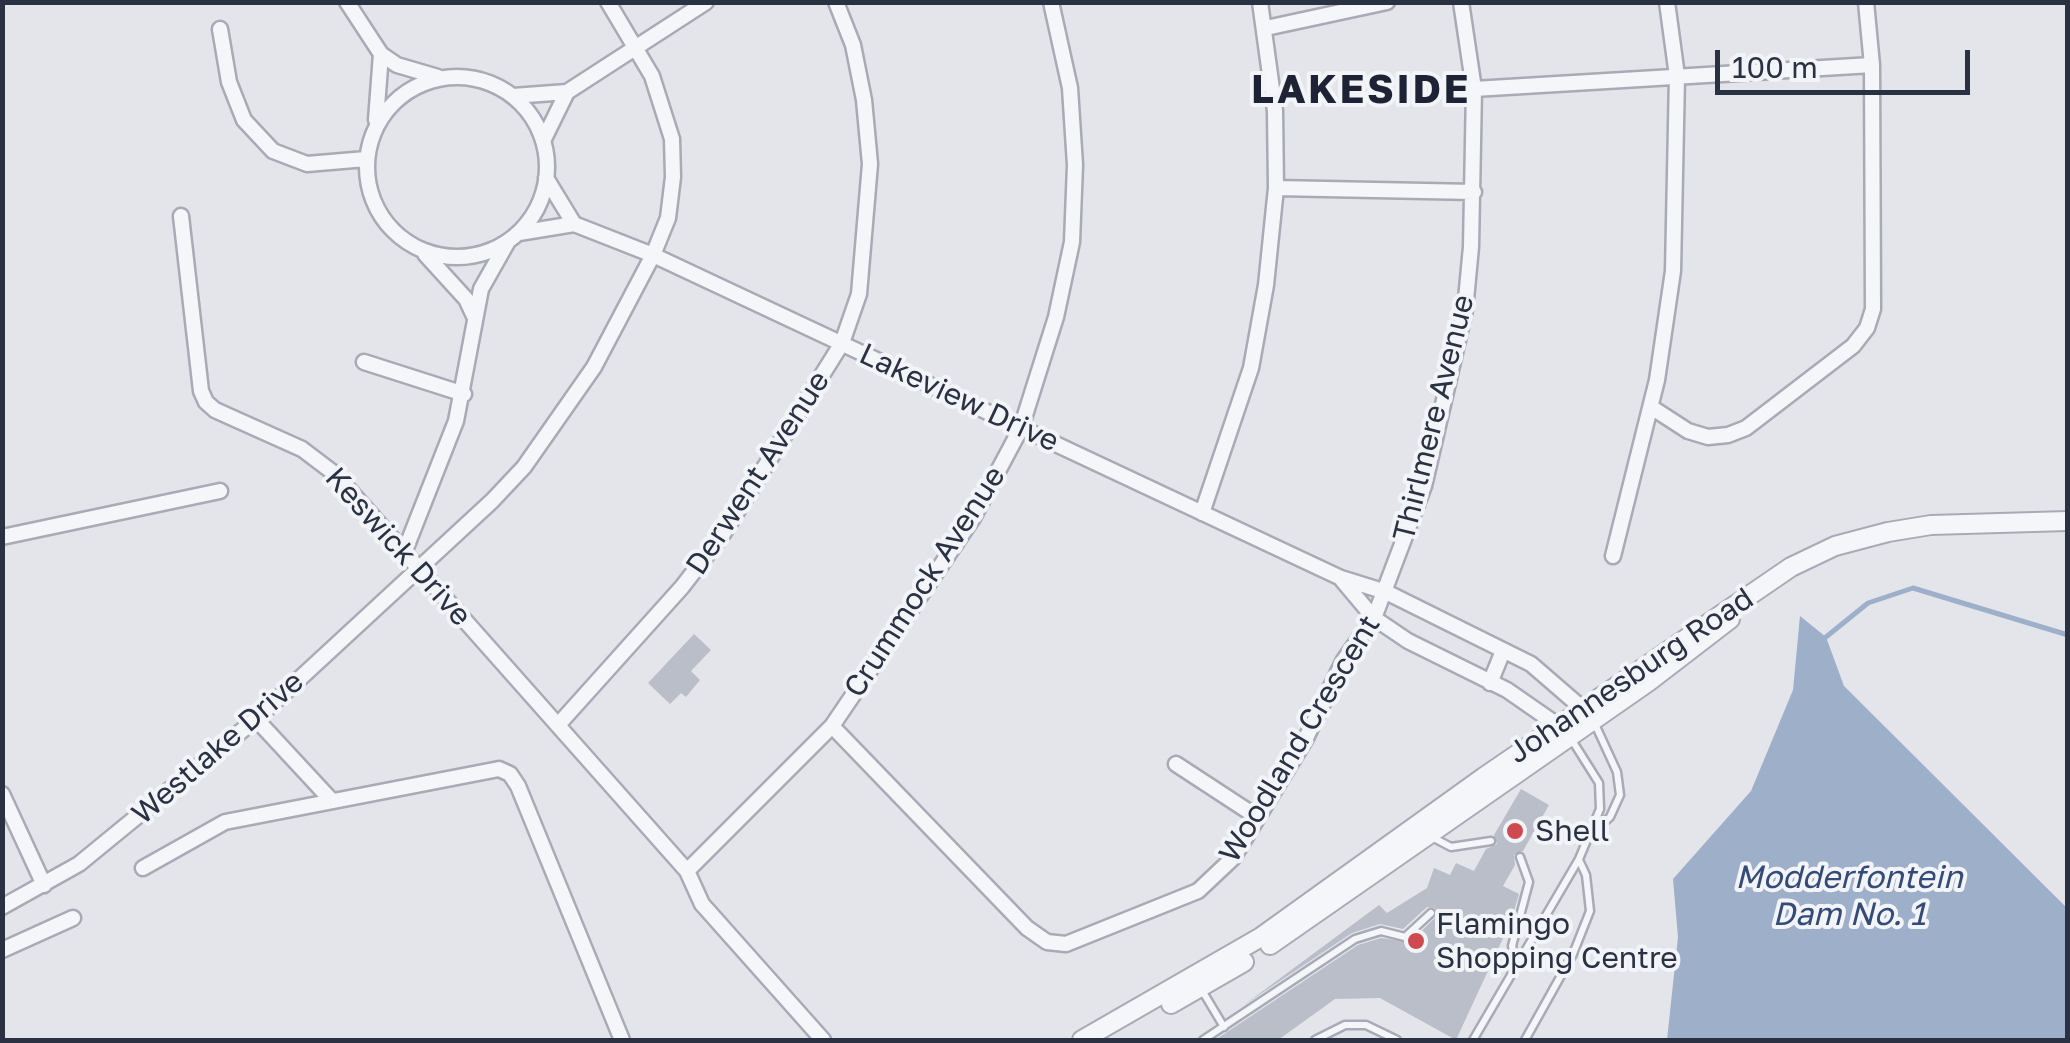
<!DOCTYPE html>
<html>
<head>
<meta charset="utf-8">
<style>
	body { margin:0 }
	#map { position:relative; width:2070px; height:1043px; overflow:hidden; background:#e3e5eb; font-family:"Golos Text",sans-serif }
	canvas { display:block }
	.frame { position:absolute; inset:0; border:5px solid #2a3143; pointer-events:none }
	.scale { position:absolute; left:1715px; top:50px; width:255px; height:45px; box-sizing:border-box; border:5px solid #2a3143; border-top:0; padding-left:12px; font-size:30px; line-height:35px; white-space:nowrap; color:#2a3143; -webkit-text-stroke:8px #f2f4f8; paint-order:stroke }
</style>
</head>
<body>
<div id="map">
<canvas width="2070" height="1043"></canvas>
<div class="frame"></div>
<div class="scale">100 m</div>
</div>
<script>
const g = document.querySelector('canvas').getContext('2d');
g.lineJoin = 'round';
function fill(path, color) { g.fillStyle = color; g.fill(path, 'evenodd'); }
const shape = rows => new Path2D(rows.map(r => 'M' + r).join(''));
function stroke(path, color, width, dash) { g.strokeStyle = color; g.lineWidth = width; g.lineCap = dash ? 'butt' : 'round'; g.setLineDash(dash || []); g.stroke(path); }
function label(font, color, halo, rows, align = 'center') {
  g.font = font + ' "Golos Text",sans-serif'; g.lineWidth = 8; g.setLineDash([]); g.textBaseline = 'middle'; g.strokeStyle = halo; g.fillStyle = color; for (const [text, x, y, turn = 0] of rows) {
    g.save(); g.translate(x, y); g.rotate((+turn || 0) * Math.PI / 180); g.textAlign = isNaN(turn) ? turn : align; if (halo) g.strokeText(text, 0, 0); g.fillText(text, 0, 0); g.restore();
  }
}
const water = shape([
	[1800,616,1826,637,1844,686,2067,908,2067,1040,1667,1040,1678,937,1673,879,1751,791,1793,690]
]);
const stream = shape([
	[1826,637,1868,603,1913,588,2068,635]
]);
const building = shape([
	[694,634,711,650,691,671,700,680,686,697,681,693,670,704,648,683],
	[1521,789,1549,805,1523,851,1514,855,1515,865,1503,886,1519,894,1511,921,1456,1040,1380,998,1335,999,1278,1040,1215,1040,1358,945,1381,938,1410,942,1436,917,1435,908,1427,907,1403,929,1380,924,1352,933,1244,1005,1379,905,1387,913,1427,888,1434,868,1450,875,1456,863,1474,871,1486,849,1497,844,1494,835]
]);
const service = shape([
	[1591,834,1610,817,1620,795,1617,772,1594,722],
	[1430,836,1451,847,1491,841],
	[1517,965,1512,946,1529,882,1520,857],
	[1200,987,1224,1027],
	[1203,1040,1355,939,1381,931,1405,937,1431,913],
	[1315,1040,1345,1025,1366,1025,1397,1040],
	[1473,1040,1579,859,1600,809,1599,783,1570,737],
	[1525,1040,1573,954,1590,911,1586,875,1579,860]
]);
const minor = shape([
	[347,2,381,54,397,65,438,77],
	[1266,28,1387,2],
	[220,29,229,82,244,120,273,151,307,164,366,159],
	'367 167a90 90 0 1 1 180 0a90 90 0 1 1-180 0Z',
	[1474,89,1872,65],
	[513,96,567,92,706,2],
	[376,120,381,54],
	[543,141,567,92],
	[546,178,574,224],
	[1276,188,1474,192],
	[181,216,201,391,206,402,215,410,302,449,335,474,687,871,702,904,823,1040],
	[519,233,574,224,653,255,1341,578,1386,592,1531,664,1590,715],
	[425,254,466,299,474,316],
	[364,362,464,394],
	[1651,407,1688,431,1708,437,1728,435,1746,428,1853,346,1867,328,1873,309,1872,65,1866,2],
	[1202,513,1251,368,1266,285,1276,188,1275,111,1260,2],
	[2,537,220,491],
	[404,553,456,421,481,289,507,243],
	[1613,556,1657,380,1673,271,1677,76,1667,2],
	[1342,580,1374,618,1408,641,1507,690,1566,731],
	[1490,683,1503,651],
	[256,719,332,801],
	[558,725,682,587,723,534,842,343,859,294,870,164,864,100,853,45,836,2],
	[832,726,1027,928,1047,942,1066,944,1198,891,1233,858,1305,740,1344,660,1374,618,1424,486,1465,310,1471,247,1474,89,1461,2],
	[1176,764,1257,817],
	[2,794,44,885],
	[143,868,225,822,499,769,510,774,518,786,622,1040],
	[687,871,832,726,973,518,1021,428,1056,317,1072,242,1075,165,1070,88,1051,2],
	[2,907,79,864,256,719,492,501,524,467,594,367,653,255,668,218,673,177,672,139,652,76,608,2],
	[2,950,73,918]
]);
const tertiary = shape([
	[1270,945,1648,682,1730,619],
	[1171,1004,1244,962],
	[1082,1040,1261,937,1484,777,1791,567,1835,546,1888,532,1931,525,2068,521]
]);
const markers = [
	[1515,831,10,"#ce4a50"],
	[1416,941,10,"#ce4a50"]
];
const streetNames = [
	["Lakeview Drive",959,398,25],
	["Thirlmere Avenue",1434,418,-76],
	["Derwent Avenue",758,473,-57],
	["Keswick Drive",398,547,48],
	["Crummock Avenue",925,582,-57],
	["Johannesburg Road",1631,676,-34],
	["Woodland Crescent",1300,739,-59],
	["Westlake Drive",218,748,-41]
];
const poiNames = [
	["Shell",1535,831],
	["Flamingo",1436,924],
	["Shopping Centre",1436,958]
];
const waterNames = [
	["Modderfontein",1849,878],
	["Dam No. 1",1849,915]
];
const districtNames = [
	["LAKESIDE",1361,90]
];
fill(water, '#9eafca');
stroke(stream, '#9eafca', 5);
fill(building, '#babec8');
stroke(service, '#a8abb5', 11);
stroke(minor, '#a8abb5', 19);
stroke(tertiary, '#a8abb5', 22);
stroke(service, '#f5f6f9', 6);
stroke(minor, '#f5f6f9', 14);
stroke(tertiary, '#f5f6f9', 18);
for (const [x, y, r, color] of markers) { const dot = new Path2D(); dot.arc(x, y, r, 0, 2 * Math.PI); g.fillStyle = color; g.fill(dot); stroke(dot, '#f2f4f8', 4); }
label('30px', '#2a3143', '#f2f4f8', streetNames);
label('30px', '#2a3143', '#f2f4f8', poiNames, 'left');
label('italic 32px', '#354b77', '#f2f4f8', waterNames);
g.letterSpacing = '2.5px';
label('bold 40px', '#1d2234', '#f2f4f8', districtNames);
g.letterSpacing = '0px';
</script>
</body>
</html>
